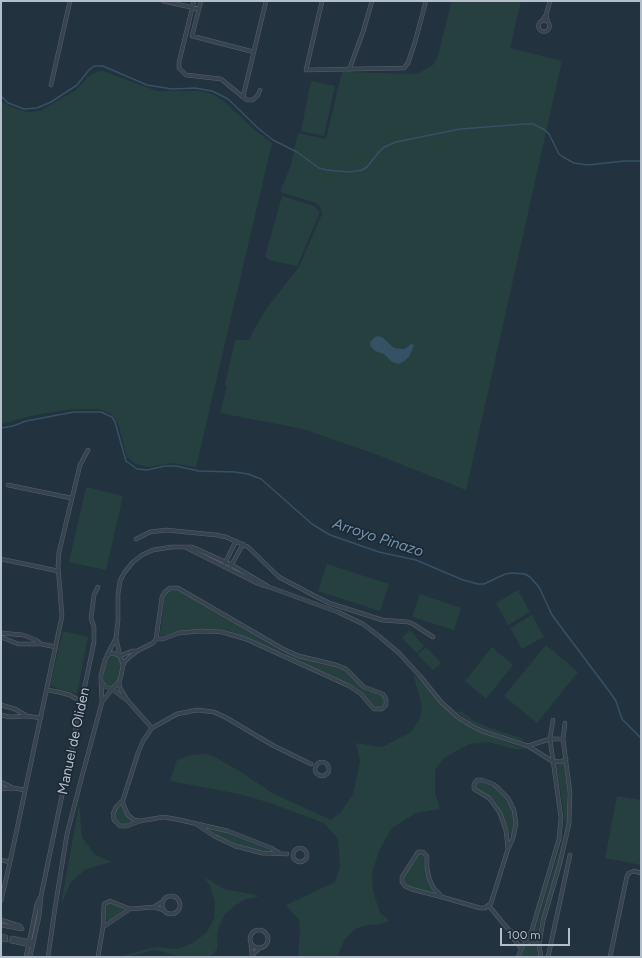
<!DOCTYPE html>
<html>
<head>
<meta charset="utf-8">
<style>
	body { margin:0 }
	#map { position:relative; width:642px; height:958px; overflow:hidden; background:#23323f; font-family:Figtree,sans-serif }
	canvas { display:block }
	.frame { position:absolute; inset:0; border:2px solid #b3bfca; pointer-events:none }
	.scale { position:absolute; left:500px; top:928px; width:70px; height:18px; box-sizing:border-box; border:2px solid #b3bfca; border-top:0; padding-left:5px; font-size:12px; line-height:14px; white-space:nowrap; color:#b3bfca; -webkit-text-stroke:3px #1c2934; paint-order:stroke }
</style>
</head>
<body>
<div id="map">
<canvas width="642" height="958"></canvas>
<div class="frame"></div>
<div class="scale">100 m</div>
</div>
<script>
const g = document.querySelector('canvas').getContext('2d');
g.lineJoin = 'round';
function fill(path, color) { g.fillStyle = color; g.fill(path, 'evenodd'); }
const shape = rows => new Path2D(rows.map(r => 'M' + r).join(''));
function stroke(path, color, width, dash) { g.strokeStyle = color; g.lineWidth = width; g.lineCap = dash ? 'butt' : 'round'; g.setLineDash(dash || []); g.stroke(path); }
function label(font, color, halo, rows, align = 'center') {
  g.font = font + ' Figtree,sans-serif'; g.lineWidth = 3.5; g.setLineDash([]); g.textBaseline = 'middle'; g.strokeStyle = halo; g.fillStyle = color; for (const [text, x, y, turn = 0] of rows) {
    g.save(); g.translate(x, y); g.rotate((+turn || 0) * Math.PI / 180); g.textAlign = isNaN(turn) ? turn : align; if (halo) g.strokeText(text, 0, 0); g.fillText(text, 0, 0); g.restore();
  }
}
const green = shape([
	[452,1,521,1,510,48,562,61,466,490,375,454,303,429,220,413,227,386,225,385,235,340,249,340,253,331,267,308,287,282,299,267,322,214,320,206,316,203,280,192,291,165,298,133,326,139,342,72,417,74,433,65,437,58],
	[98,71,103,71,157,91,198,91,207,92,216,96,226,103,256,131,272,143,196,467,172,463,148,467,135,464,127,457,117,421,110,413,99,409,72,409,35,415,1,424,1,101,11,107,28,112,40,111,76,90,89,76],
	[311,81,335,86,324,136,301,131],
	[282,196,314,206,319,211,319,214,297,266,269,260,265,256],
	[86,487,123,496,106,570,69,562],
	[327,564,389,584,380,611,318,591],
	[175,590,181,592,280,651,279,652,240,635,226,630,208,629,187,630,162,636,160,636,164,600,166,594,169,591],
	[518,590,530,612,508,625,496,603],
	[420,594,461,608,454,630,412,617],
	[532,615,544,637,522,649,510,628],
	[410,630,424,646,417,653,402,638],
	[63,631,88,637,77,694,50,686],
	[546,645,578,672,537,723,504,696],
	[426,647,441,663,433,670,418,655],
	[492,647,513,665,486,699,465,681],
	[286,652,309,661,343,670,368,691,384,696,384,704,382,706,377,708,362,691,291,658,286,655,285,653],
	[113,656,117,656,121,660,121,669,118,682,112,687,106,685,104,682,104,674,105,665,108,660],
	[413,674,459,720,478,732,526,749,514,749,489,742,469,744,444,758,435,770,435,793,440,809,416,813,392,828,379,851,372,873,373,891,380,913,390,921,381,924,368,925,355,929,345,939,337,957,298,957,300,928,299,920,286,905,335,882,340,867,338,839,324,823,270,803,239,794,170,781,177,760,191,755,206,754,217,758,241,772,272,793,331,820,341,812,353,794,360,762,356,743,382,747,411,732,420,718,422,705],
	[456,711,462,712,476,722,490,728,521,738,523,740,522,741,482,728,469,721],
	[563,764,564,765,567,790,567,822,562,849,539,926,537,940,531,938,536,926,564,835,565,824,562,799,556,768,556,765],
	[482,782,498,790,506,798,511,808,514,823,512,838,499,809,493,800,482,791,477,789,475,786,477,783],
	[617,796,641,800,641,865,605,858],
	[79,804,82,837,95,855,112,862,86,869,71,882,61,904],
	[121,805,125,814,135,822,133,824,122,825,116,819,115,813,117,807],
	[206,828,229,834,271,851,270,852,255,850,238,845,220,838],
	[419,854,422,854,424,855,426,859,425,871,429,885,435,892,434,893,411,887,404,882,404,878],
	[203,876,224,889,260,896,244,900,233,907,225,914,219,927,217,934,217,949,210,957,180,957,161,951,153,950,128,957,119,957,155,947,178,949,193,943,207,932,214,919,215,904,210,885],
	[108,903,111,903,123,908,124,910,123,912,109,921,107,920,106,914,107,905],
	[529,943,534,944,537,947,539,957,520,957,522,950]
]);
const water = shape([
	[376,336,382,337,394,348,405,349,411,344,414,345,413,348,409,357,403,362,398,364,392,362,384,354,375,351,371,347,370,342]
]);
const stream = shape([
	[1,96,8,103,19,107,24,109,37,108,51,102,77,85,89,70,94,66,103,66,147,85,172,89,195,88,212,91,228,99,259,129,273,140,297,152,319,168,327,170,350,172,362,170,367,167,378,153,384,147,396,142,460,129,525,124,533,124,545,130,549,134,559,154,563,157,574,163,588,165,624,161,641,161],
	[1,428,13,426,26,421,74,412,101,412,112,417,115,422,126,461,137,469,147,470,165,466,176,466,199,471,235,472,248,474,261,479,269,486,312,524,330,535,379,552,416,560,463,580,478,584,484,584,505,574,512,573,525,574,530,577,539,587,552,615,612,695,616,701,622,719,641,738]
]);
const minor = shape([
	[163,1,199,9],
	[194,1,179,62,179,68,186,75,221,79,243,97],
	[201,1,192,36,254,52],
	[322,1,306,70,404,68,408,63,415,42,426,1],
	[546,15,550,1],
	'538.5 26a5.5 5.5 0 1 1 11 0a5.5 5.5 0 1 1-11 0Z',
	[542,21,546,15,548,22],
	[349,70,363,32,372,1],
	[51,85,70,1],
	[260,90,258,95,253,100,247,100,243,97,266,1],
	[8,485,71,498],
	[136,539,150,532,166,530,216,535,226,537,248,547,279,577,313,595,329,603,382,620,408,622,413,624,433,637],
	[1,559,58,571],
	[225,563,236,541],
	[231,566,243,544],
	[269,587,338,612,363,624,380,637,399,653,420,676,442,703,459,718,472,726,482,731,528,746],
	[1,633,23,635,36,640,41,644,18,644,1,637],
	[116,638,118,621,118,594,120,581,124,573,133,562,142,555,153,550,172,547,191,547,197,549,232,565,269,587,257,583,185,547],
	[41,644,56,647],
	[137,651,153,643,156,639,163,639,179,633,201,631,222,632,246,639,349,686,361,694,374,709,382,709,386,705,386,699,383,694,364,687,346,669,336,665,299,656,283,649,178,588,170,588,165,592,162,597,156,639],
	[113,653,120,656,123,665,121,676,119,682,112,689,104,686,101,681,101,675,105,660,108,655,113,653],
	[107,655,116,638,120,656,132,651,137,651,125,661,124,664],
	[101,682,102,702,112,689,128,701,120,688,119,682],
	[47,690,59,692,70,695,83,703],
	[128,701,152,728],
	[1,705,15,709,27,716,10,717,1,715],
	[27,716,41,718],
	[563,739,550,739,528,746,552,761,561,762,566,759],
	'315 769a7 7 0 1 1 14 0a7 7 0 1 1-14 0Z',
	[1,782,13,788,1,789],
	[13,788,25,790],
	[123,800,116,807,113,814,114,820,120,826,127,826,140,821,164,817,180,820,228,831,271,848,279,853],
	[140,821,134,820,128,815,123,804,123,800,138,753,143,741,152,728,177,714,197,710,214,712,225,717,274,746,311,764],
	[196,824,214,836,235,846,262,853,287,854],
	'293 855a7 7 0 1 1 14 0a7 7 0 1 1-14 0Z',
	[1,860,10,862],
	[41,896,94,642,94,627,91,618,94,595,98,587],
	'162 905a9 9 0 1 1 18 0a9 9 0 1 1-18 0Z',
	[442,897,433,887,429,878,427,868,427,856,423,852,418,852,402,877,402,882,405,886,411,889,442,897,480,908,485,908,491,903,508,849,513,838,516,824,514,810,508,798,498,788,493,784,482,780,477,780,474,784,474,789,489,798,500,813,506,831,508,849],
	[1,901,10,862,62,616,58,566,59,552,80,465,88,450],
	[162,902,154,907,164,910],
	[489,906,508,929,512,937,521,948],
	[1,920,20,926,22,929,1,925],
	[103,927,130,909,154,907],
	[508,929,524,940,527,941,532,930,559,839,561,818,550,739,553,720],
	'250 939a9 9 0 1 1 18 0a9 9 0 1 1-18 0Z',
	[1,936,6,937],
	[12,938,31,942],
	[1,939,6,940],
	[11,941,30,945],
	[251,945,252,955,260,948],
	[539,945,543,921,560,863,569,824,570,793,563,739,565,723],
	[26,957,37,904,41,896,39,917,30,957],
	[48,957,55,908,67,834,81,780,102,702],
	[98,957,103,927,104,904,110,901,130,909],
	[518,957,523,945,530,941,534,941,539,945,541,957],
	[548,957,570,855],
	[610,957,627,876,629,873,634,871,641,873]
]);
const streetNames = [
	["Manuel de Oliden",74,741,-78]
];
const waterNames = [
	["Arroyo Pinazo",378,538,18]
];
fill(green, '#25403f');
fill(water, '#355166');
stroke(stream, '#355166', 1.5);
stroke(minor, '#55626d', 4.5);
stroke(minor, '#37444f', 3.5);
label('14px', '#b3bfca', '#1c2934', streetNames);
label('italic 15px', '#7194ae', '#1c2934', waterNames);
</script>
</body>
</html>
